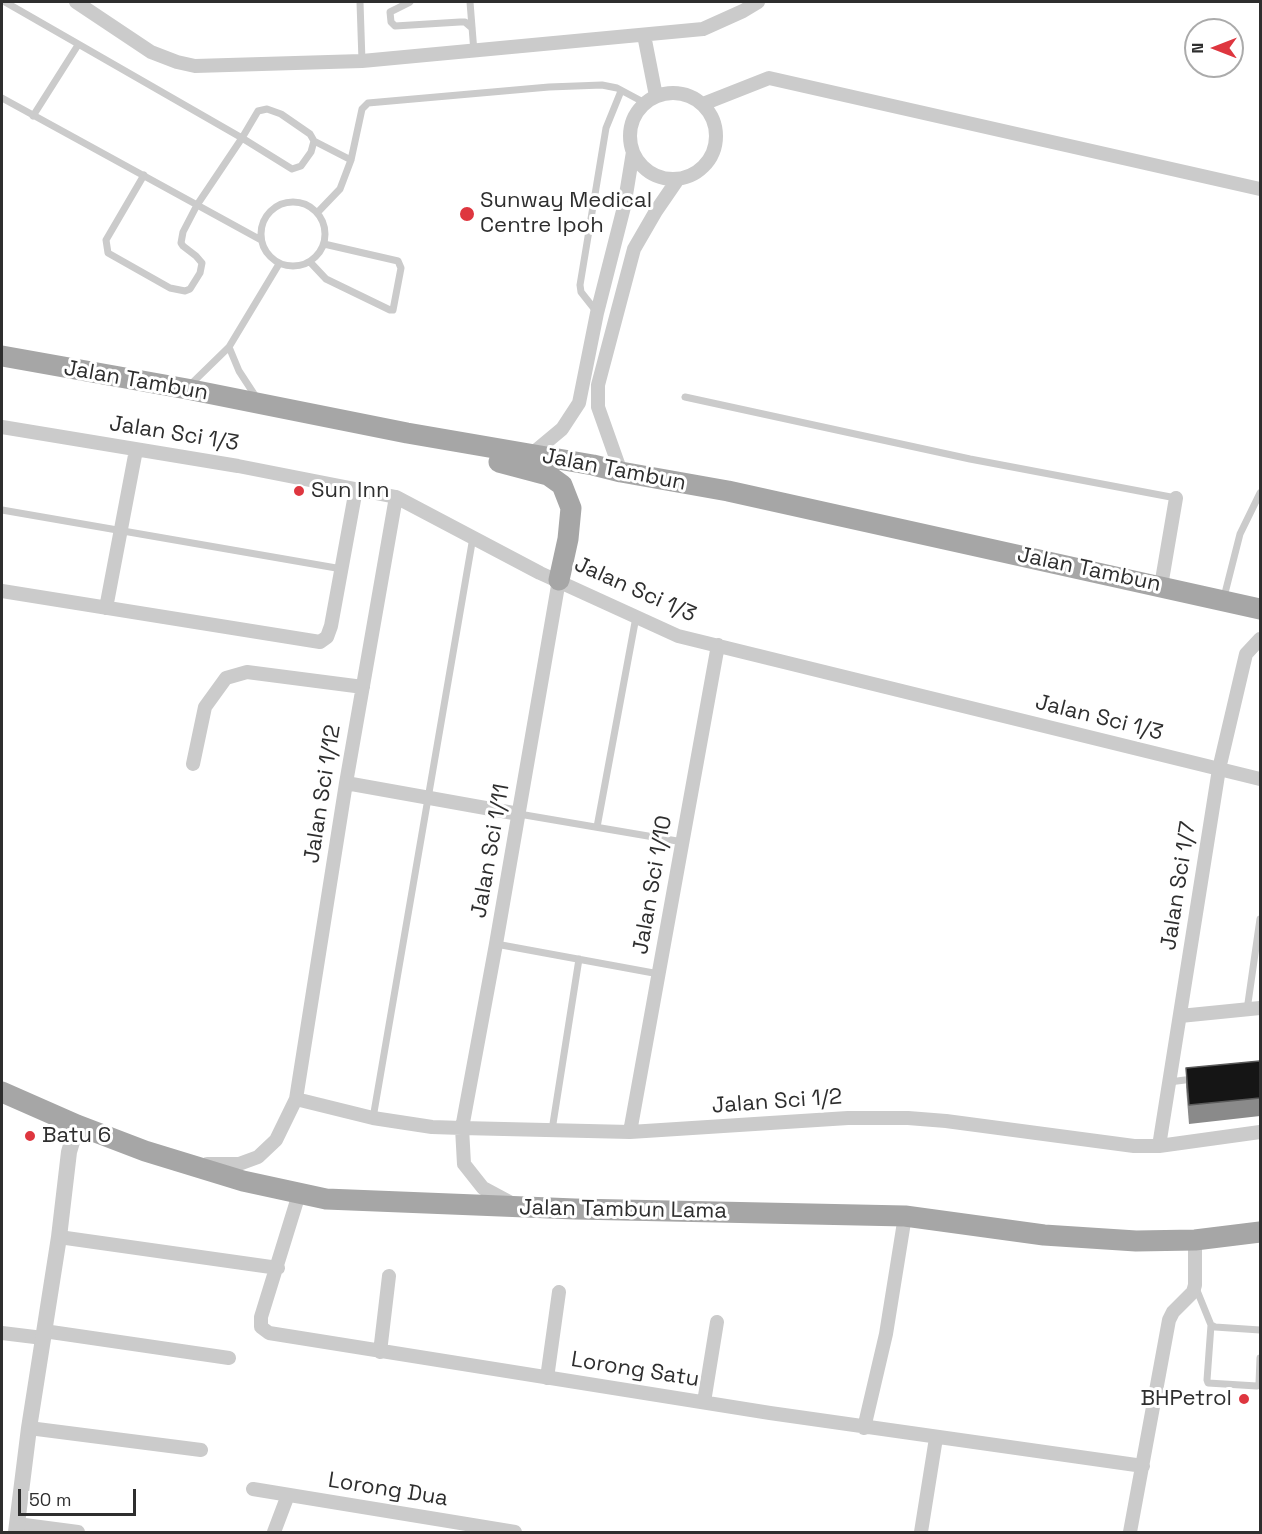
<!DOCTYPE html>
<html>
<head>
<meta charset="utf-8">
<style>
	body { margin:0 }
	#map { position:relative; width:1262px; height:1534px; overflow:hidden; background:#fff; font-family:"Space Grotesk",sans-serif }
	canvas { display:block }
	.frame { position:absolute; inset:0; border:3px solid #2e2e2e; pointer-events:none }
	.north { position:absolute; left:1184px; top:18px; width:60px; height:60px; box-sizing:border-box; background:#fff; border:2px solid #ababab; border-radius:50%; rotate:270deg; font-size:16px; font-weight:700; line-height:24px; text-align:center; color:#2e2e2e }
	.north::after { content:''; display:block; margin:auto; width:21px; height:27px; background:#de363f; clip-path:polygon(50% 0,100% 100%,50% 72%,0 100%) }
	.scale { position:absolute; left:18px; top:1489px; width:118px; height:27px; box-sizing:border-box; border:3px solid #2e2e2e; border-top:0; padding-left:8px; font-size:18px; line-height:21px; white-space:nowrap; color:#2e2e2e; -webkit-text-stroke:4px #fff; paint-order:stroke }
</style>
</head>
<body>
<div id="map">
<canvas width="1262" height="1534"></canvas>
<div class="frame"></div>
<div class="north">N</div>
<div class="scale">50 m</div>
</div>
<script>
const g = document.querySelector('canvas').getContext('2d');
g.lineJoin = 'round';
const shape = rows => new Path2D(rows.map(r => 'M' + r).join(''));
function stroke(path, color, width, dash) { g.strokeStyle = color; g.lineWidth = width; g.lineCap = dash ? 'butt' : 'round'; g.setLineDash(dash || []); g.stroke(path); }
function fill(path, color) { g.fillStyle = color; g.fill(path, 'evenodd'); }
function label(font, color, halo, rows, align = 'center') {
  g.font = font + ' "Space Grotesk",sans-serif'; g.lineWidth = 6; g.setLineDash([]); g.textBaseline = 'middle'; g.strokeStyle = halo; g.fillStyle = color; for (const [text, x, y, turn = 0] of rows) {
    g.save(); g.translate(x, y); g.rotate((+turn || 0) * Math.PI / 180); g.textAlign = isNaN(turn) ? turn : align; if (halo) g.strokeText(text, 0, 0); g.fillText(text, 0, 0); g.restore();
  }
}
const service = shape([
	[5,2,242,138,292,169,301,166,311,152,314,141,310,134,281,114,267,109,258,111,242,138,197,205,183,232,181,243,183,246,196,256,202,263,200,273,190,289,185,291,170,288,108,253,106,240,144,175],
	[360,2,362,61],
	[410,2,390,12,391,22,395,26,460,22,465,22,472,28],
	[470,2,474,52],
	[2,98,261,240],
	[33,116,78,45],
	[314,141,351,160],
	'261 234a32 32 0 1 1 64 0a32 32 0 1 1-64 0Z',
	[317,213,340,189,351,160,362,109,368,103,549,87,602,85,617,88,645,103],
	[310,262,326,279,390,310,393,310,401,268,398,261,324,244],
	[596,311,581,292,580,285,606,128,621,91],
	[229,347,239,371,256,397],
	[189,386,229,347,279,264],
	[685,397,970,459,1176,498],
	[2,510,342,569],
	[1224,597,1240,534,1260,493],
	[519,814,683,842],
	[597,827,636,617],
	[496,944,659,974],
	[1247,1010,1260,919],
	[1169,1082,1193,1079],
	[373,1118,473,537],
	[552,1130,579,959],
	[1196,1288,1211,1325,1215,1327,1260,1330],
	[1211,1325,1207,1380,1208,1383,1257,1386,1259,1384,1260,1358]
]);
const minor = shape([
	[76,2,151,52,177,62,195,66,362,61,703,29,743,11,758,2],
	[644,35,656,96],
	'630 136a43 43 0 1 1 86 0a43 43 0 1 1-86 0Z',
	[703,104,769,78,1260,189],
	[2,427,238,466,396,497,540,573,678,636,1260,779],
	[532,454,562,429,579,403,597,313,624,207,633,152],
	[621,472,598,407,598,385,634,249,656,211,678,179],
	[1161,586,1176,498],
	[2,591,320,642,327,637,331,626,356,489],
	[106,608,136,450],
	[193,764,205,707,226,678,247,672,363,687],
	[346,783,519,814],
	[1180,1016,1260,1008],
	[296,1099,373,1118,432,1127,462,1128,630,1132,848,1118,908,1118,946,1121,1134,1146,1159,1146,1260,1132],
	[630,1132,718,645],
	[1159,1146,1219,769,1246,654,1260,639],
	[207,1164,239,1164,258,1157,276,1140,296,1099,346,783,396,497],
	[299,1194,261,1317,261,1327,269,1333,770,1413,1143,1466],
	[511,1203,483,1188,464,1164,462,1128,496,944,559,580],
	[59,1237,278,1268],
	[44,1331,229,1358],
	[2,1333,43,1338],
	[380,1352,389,1276],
	[547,1378,559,1292],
	[704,1402,717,1322],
	[29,1428,201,1450],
	[864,1428,886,1334,905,1216],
	[253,1489,515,1532],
	[17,1524,78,1532],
	[274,1532,288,1495],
	[921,1532,936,1438],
	[1130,1532,1169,1320,1173,1312,1193,1292,1195,1285,1195,1240]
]);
const tertiary = shape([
	[16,1532,29,1428,59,1237,69,1152,77,1125]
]);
const primary = shape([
	[2,356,187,389,407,433,593,465,621,472,728,491,1260,609],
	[499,462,548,475,562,485,571,508,568,539,559,580],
	[2,1092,77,1125,145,1151,243,1181,326,1199,575,1209,905,1216,1044,1235,1136,1241,1195,1240,1260,1232]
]);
const wall = shape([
	[1260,1061,1260,1116,1189,1124,1186,1087,1186,1068]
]);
const building = shape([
	[1260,1061,1260,1098,1189,1105,1186,1068,1260,1061]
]);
const markers = [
	[467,214,8,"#de363f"],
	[299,491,6,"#de363f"],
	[30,1136,6,"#de363f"],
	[1244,1399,6,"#de363f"]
];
const poiNames = [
	["Sunway Medical",480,201],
	["Centre Ipoh",480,226],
	["Sun Inn",311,491],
	["Batu 6",42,1136],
	["BHPetrol",1232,1399,"right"]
];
const streetNames = [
	["Jalan Tambun",136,381,10],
	["Jalan Sci 1/3",174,434,9],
	["Jalan Tambun",614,470,11],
	["Jalan Tambun",1089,570,12],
	["Jalan Sci 1/3",635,590,24],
	["Jalan Sci 1/3",1099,718,14],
	["Jalan Sci 1/12",323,794,-81],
	["Jalan Sci 1/11",491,851,-80],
	["Jalan Sci 1/10",653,885,-80],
	["Jalan Sci 1/7",1179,886,-81],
	["Jalan Sci 1/2",777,1102,-4],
	["Jalan Tambun Lama",623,1210,1],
	["Lorong Satu",635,1370,9],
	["Lorong Dua",388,1490,9]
];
stroke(service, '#cbcbcb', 7);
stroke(minor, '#cbcbcb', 14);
stroke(tertiary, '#cbcbcb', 16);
stroke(primary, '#a6a6a6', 21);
fill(wall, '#8a8a8a');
fill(building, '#151515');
stroke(building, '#5b5b5b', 1.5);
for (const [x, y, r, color] of markers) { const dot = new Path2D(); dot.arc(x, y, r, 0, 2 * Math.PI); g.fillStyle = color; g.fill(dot); stroke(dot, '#fff', 2); }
label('22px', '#2e2e2e', '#fff', poiNames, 'left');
label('22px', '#2e2e2e', '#fff', streetNames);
</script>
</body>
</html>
